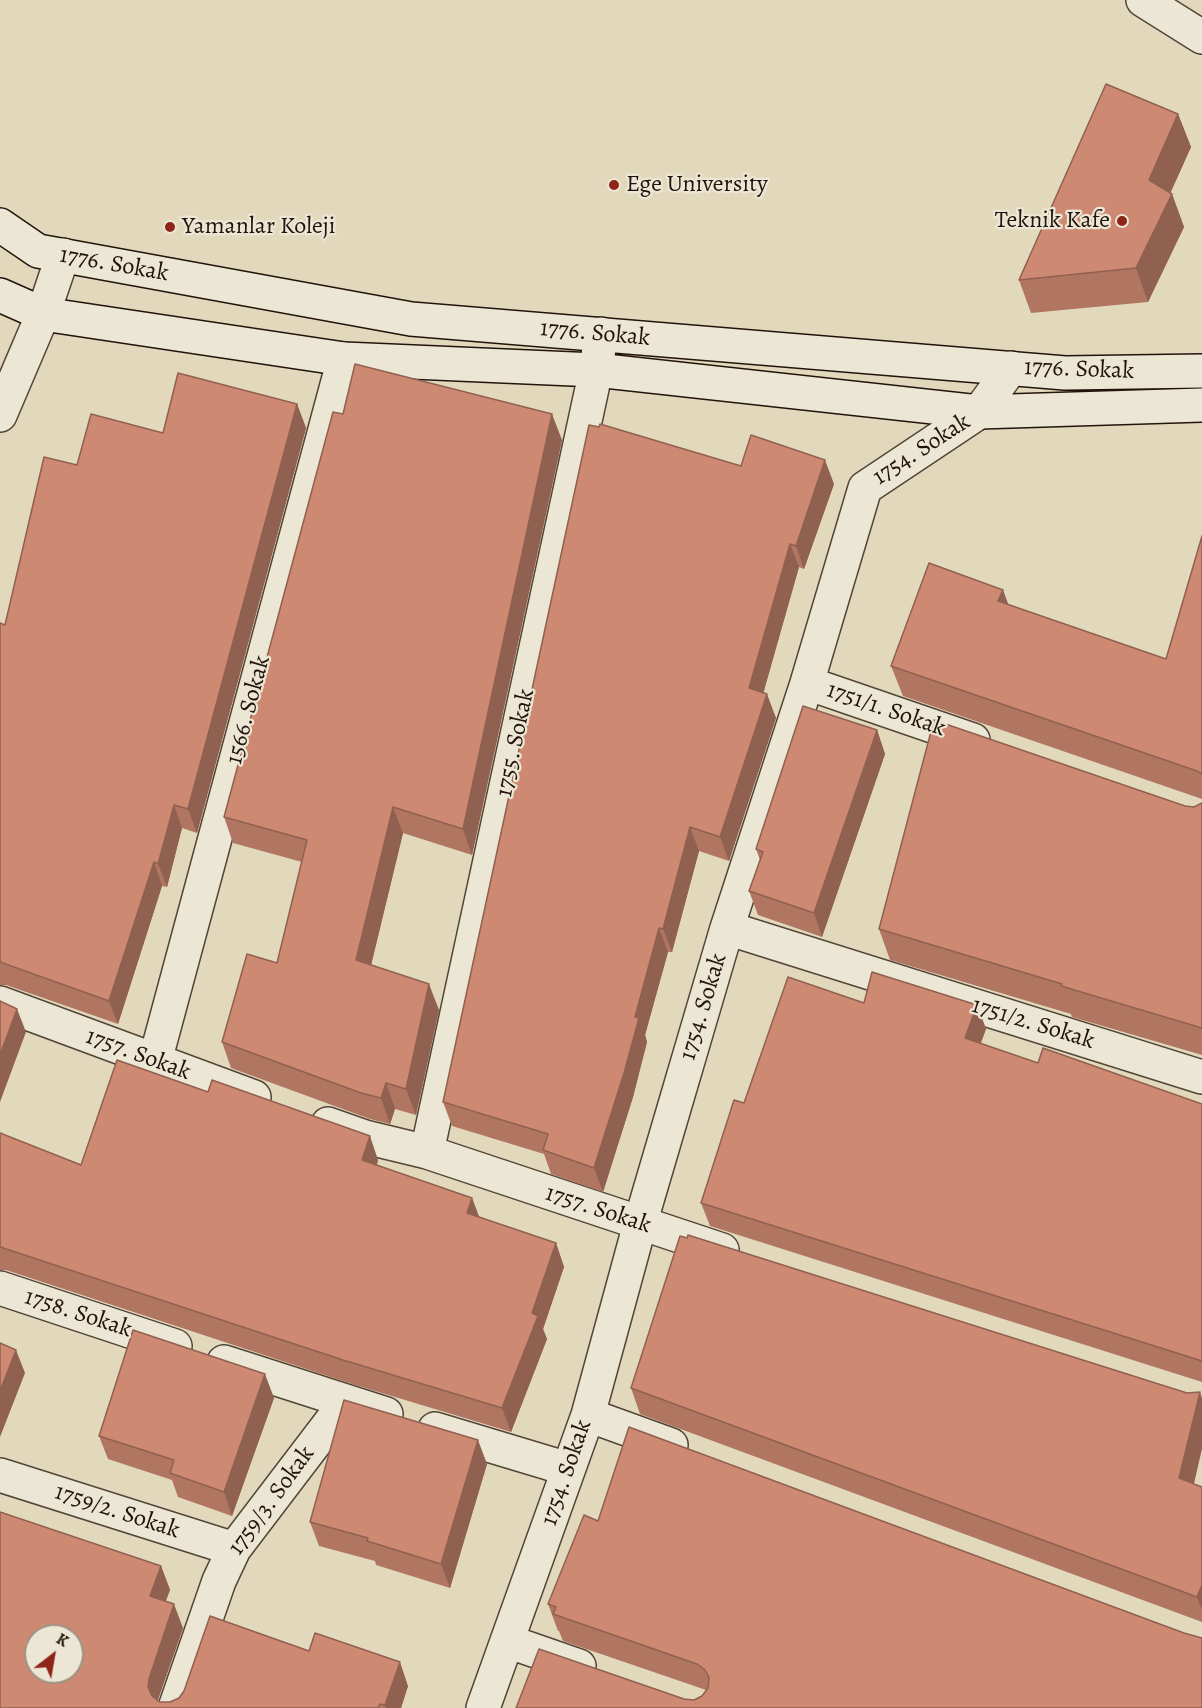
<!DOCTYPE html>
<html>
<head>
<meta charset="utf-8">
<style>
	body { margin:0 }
	#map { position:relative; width:1202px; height:1708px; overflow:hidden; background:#e2d9bd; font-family:Alegreya,serif }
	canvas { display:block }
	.north { position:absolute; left:24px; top:1624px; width:60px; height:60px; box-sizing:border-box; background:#ece6d4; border:2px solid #9b9284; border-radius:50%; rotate:31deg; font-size:16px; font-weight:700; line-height:24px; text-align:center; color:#22140c }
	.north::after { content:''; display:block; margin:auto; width:21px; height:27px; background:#8f2418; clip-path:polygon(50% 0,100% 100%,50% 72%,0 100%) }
</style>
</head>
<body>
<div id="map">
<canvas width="1202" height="1708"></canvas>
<div class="north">K</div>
</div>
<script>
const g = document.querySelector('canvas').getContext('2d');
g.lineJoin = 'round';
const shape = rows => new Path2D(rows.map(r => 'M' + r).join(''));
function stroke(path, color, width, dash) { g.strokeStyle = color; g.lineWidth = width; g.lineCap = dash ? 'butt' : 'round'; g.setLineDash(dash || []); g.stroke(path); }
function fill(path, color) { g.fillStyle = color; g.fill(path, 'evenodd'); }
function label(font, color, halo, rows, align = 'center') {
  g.font = font + ' Alegreya,serif'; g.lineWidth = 4.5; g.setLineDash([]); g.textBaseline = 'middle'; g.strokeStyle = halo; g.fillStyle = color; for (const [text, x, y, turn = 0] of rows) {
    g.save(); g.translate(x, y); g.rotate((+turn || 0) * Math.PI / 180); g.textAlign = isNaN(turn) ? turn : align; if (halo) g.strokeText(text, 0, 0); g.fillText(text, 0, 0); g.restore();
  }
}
const street = shape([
	[1143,0,1202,37],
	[0,415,43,314,63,255],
	[807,683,973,740],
	[727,928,1202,1077],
	[0,1003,254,1097],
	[155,1061,344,359],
	[328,1124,365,1137,427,1152,722,1250],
	[427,1152,596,370,601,334],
	[0,1288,175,1346],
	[224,1362,386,1414],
	[588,1415,671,1445],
	[435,1429,568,1469],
	[0,1475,234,1549],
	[507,1641,579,1666],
	[175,1708,219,1581,234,1549,346,1402],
	[483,1708,588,1415,640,1224,727,928,807,683,865,488,979,412,1011,368]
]);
const secondary = shape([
	[0,225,38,251,411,319,1065,373,1202,371],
	[0,295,43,314,344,359,596,370,979,412,1202,405]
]);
const wall = shape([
	[1178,114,1191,147,1170,193,1172,194,1184,227,1148,302,1031,313,1019,280],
	[297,404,306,428,197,833,182,828,167,887,162,886,118,1024,6,985,0,985,0,623,5,625,77,465,163,433],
	[343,414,562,440,472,855,403,833,371,965,439,1010,416,1115,395,1109,390,1124,370,1119,231,1068,222,1042,277,963,302,862,233,843,224,817],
	[599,427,741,466,834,484,804,569,799,567,763,693,776,718,729,861,699,851,672,952,668,952,645,1035,647,1042,633,1097,603,1192,551,1174,544,1154,452,1126,443,1102],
	[1202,536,1202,799,903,696,891,666,1003,590,1008,605,1166,659],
	[877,730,885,754,822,937,758,915,749,891,760,860,756,849],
	[1202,803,1202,1055,1072,1017,1071,1014,890,960,879,929,1185,806,1194,807],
	[864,1003,977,1005,986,1029,980,1044,1038,1063,1202,1104,1202,1382,710,1226,701,1203],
	[0,1133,81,1165,378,1160,377,1165,472,1198,479,1217,556,1243,564,1267,543,1329,547,1339,511,1432,352,1384,6,1270,0,1270],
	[631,1388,1194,1484,1202,1487,1202,1622,640,1414],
	[274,1398,232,1516,178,1497,172,1480,108,1459,99,1436],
	[629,1427,1184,1633,1202,1638,1202,1708,516,1708,539,1649,684,1699,694,1700,702,1696,706,1690,563,1641,559,1631,558,1631,548,1604,584,1515,598,1521],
	[487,1464,450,1588,376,1565,375,1561,319,1546,310,1522],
	[161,1566,170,1590,165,1601,183,1628,158,1700,160,1702,170,1702,408,1686,401,1708,0,1708]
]);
const shadedWall = shape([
	[1178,114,1191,147,1161,214,1149,180],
	[1172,194,1184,227,1148,302,1136,268],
	[297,404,306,428,197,833,188,809],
	[552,414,562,440,472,855,463,829],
	[825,460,834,484,804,569,796,546],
	[790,544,799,567,758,712,749,688],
	[1003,590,1014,620,998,601],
	[767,694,776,718,729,861,720,837],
	[877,730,885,754,822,937,814,913],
	[174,805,182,828,167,887,158,864],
	[393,807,403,833,366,986,356,960],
	[690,827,699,851,672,952,663,929],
	[154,862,162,886,118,1024,109,1001],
	[659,928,668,952,645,1035,647,1042,633,1097,603,1192,594,1168],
	[429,984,439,1010,416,1115,406,1089],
	[977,1005,986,1029,974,1062,965,1038],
	[17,1009,26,1032,0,1102,0,1055],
	[386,1083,395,1109,390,1124,381,1098],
	[370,1136,378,1160,371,1183,362,1160],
	[472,1198,481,1222,467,1213],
	[556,1243,564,1267,543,1329,547,1339,511,1432,502,1408,532,1313],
	[16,1350,25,1373,0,1437,0,1391],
	[265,1374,274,1398,232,1516,224,1492],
	[1200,1392,1202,1398,1202,1449,1189,1505,1179,1478],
	[478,1440,487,1464,450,1588,441,1564],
	[161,1566,170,1590,159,1620,150,1596],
	[1202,1585,1202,1610,1197,1597],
	[174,1604,183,1628,157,1702,157,1708,148,1687,149,1679],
	[400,1662,408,1686,401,1708,386,1708,385,1705]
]);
const building = shape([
	[1106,84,1178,114,1149,180,1172,194,1136,268,1019,280,1106,84],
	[355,364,552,414,463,829,393,807,356,960,429,984,406,1089,386,1083,381,1098,361,1093,222,1042,247,954,277,963,307,840,224,817,333,412,343,414,355,364],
	[178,373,297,404,188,809,174,805,158,864,154,862,109,1001,0,962,0,623,5,625,44,457,77,465,91,414,163,433,178,373],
	[600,424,741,466,751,435,825,460,796,546,790,544,749,688,767,694,720,837,690,827,663,929,659,928,635,1017,639,1018,624,1073,594,1168,543,1150,548,1134,443,1102,589,425,599,427,600,424],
	[1202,536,1202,774,1197,771,891,666,929,563,1003,590,998,601,1166,659,1202,536],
	[803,706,877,730,814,913,749,891,763,852,756,849,803,706],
	[934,720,1185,806,1194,807,1202,803,1202,1028,1061,986,1062,984,879,929,934,720],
	[872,972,977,1005,965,1038,1038,1063,1043,1048,1202,1104,1202,1362,1199,1360,701,1203,734,1100,744,1103,788,977,864,1003,872,972],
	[0,1001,17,1009,0,1055,0,1001],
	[117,1060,208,1092,212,1080,370,1136,362,1160,472,1198,467,1213,556,1243,532,1313,538,1316,502,1408,343,1360,0,1247,0,1133,81,1165,117,1060],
	[688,1235,1187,1393,1200,1392,1179,1478,1202,1487,1202,1585,1197,1597,631,1388,680,1236,687,1238,688,1235],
	[133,1330,265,1374,224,1492,170,1473,174,1460,99,1436,133,1330],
	[0,1343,16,1350,0,1391,0,1343],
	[344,1400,478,1440,441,1564,367,1541,368,1538,310,1522,344,1400],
	[629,1427,1184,1633,1202,1638,1202,1708,516,1708,539,1649,684,1699,694,1700,702,1696,708,1688,709,1677,705,1670,697,1664,553,1614,556,1607,548,1604,584,1515,598,1521,629,1427],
	[0,1512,161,1566,150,1596,174,1604,149,1679,148,1687,152,1696,160,1702,170,1702,179,1698,184,1691,210,1616,309,1651,315,1633,400,1662,385,1705,380,1704,378,1708,0,1708,0,1512],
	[36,1636,72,1636,72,1672,36,1672,36,1636]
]);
const markers = [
	[614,185,6,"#8f2418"],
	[1122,221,6,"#8f2418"],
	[170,227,6,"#8f2418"]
];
const poiNames = [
	["Ege University",626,185],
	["Teknik Kafe",1110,221,"right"],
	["Yamanlar Koleji",182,227]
];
const streetNames = [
	["1776. Sokak",114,265,10],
	["1776. Sokak",595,334,5],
	["1776. Sokak",1079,370,2],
	["1754. Sokak",922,450,-33],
	["1566. Sokak",249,710,-75],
	["1751/1. Sokak",886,710,19],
	["1755. Sokak",516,743,-78],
	["1754. Sokak",704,1007,-73],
	["1751/2. Sokak",1033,1024,17],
	["1757. Sokak",138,1055,20],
	["1757. Sokak",598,1210,18],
	["1758. Sokak",78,1314,18],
	["1754. Sokak",567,1473,-71],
	["1759/3. Sokak",272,1501,-54],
	["1759/2. Sokak",117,1512,18]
];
stroke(street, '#524538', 36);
stroke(secondary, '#22140c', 36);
stroke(street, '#ece6d4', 33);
stroke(secondary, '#ece6d4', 33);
fill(wall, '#b17662');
fill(shadedWall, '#906050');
fill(building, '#ce8972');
stroke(building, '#906050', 1.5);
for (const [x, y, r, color] of markers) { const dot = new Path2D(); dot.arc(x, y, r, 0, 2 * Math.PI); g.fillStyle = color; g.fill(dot); stroke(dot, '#ece6d4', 2); }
label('24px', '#22140c', '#ece6d4', poiNames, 'left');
label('24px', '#22140c', '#ece6d4', streetNames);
</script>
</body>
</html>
